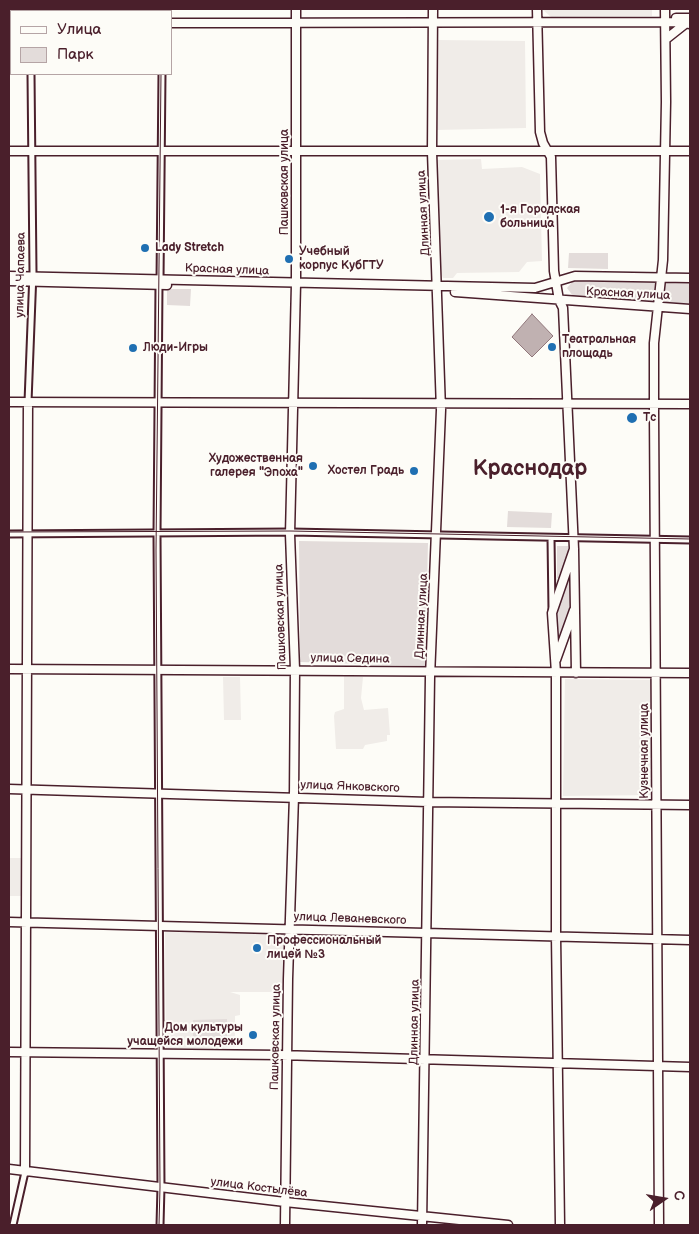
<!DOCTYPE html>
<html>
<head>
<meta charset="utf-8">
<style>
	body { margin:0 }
	#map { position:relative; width:699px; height:1234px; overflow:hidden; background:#fdfcf7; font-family:"Balsamiq Sans",sans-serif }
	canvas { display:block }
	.frame { position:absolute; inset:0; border:10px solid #4a1f2b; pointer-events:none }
	.legend { position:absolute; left:10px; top:10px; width:162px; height:65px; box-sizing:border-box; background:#fdfcf7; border:1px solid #b5a4a5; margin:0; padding:6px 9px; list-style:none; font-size:15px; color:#4a1f2b }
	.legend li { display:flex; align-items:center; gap:10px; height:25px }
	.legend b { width:25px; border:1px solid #b5a4a5 }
	.north { position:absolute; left:639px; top:1174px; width:50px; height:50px; -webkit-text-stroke:4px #fdfcf7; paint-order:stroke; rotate:77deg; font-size:14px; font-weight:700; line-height:20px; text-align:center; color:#4a1f2b }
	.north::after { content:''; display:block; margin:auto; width:18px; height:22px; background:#4a1f2b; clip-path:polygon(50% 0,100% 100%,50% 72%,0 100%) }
</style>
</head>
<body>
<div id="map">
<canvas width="699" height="1234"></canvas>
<div class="frame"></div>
<ul class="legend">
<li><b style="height:6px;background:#fdfcf7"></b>Улица</li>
<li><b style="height:14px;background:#e3dcda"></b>Парк</li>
</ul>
<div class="north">С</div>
</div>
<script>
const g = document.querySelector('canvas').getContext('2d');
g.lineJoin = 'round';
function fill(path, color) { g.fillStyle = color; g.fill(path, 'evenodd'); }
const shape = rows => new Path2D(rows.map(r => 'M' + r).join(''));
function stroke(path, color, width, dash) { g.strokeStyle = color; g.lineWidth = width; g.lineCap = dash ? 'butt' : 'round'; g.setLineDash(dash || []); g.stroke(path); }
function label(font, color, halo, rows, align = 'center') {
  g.font = font + ' "Balsamiq Sans",sans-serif'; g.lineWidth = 4; g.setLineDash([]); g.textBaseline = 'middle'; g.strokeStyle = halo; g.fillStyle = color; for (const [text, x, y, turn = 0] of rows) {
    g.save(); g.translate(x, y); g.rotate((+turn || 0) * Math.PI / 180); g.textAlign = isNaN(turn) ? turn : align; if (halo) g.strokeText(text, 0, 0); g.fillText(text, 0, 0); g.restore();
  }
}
const built = shape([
	[542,9,652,9,652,16,551,17],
	[438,40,525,41,526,128,436,130],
	[481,159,482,169,522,167,540,174,542,261,527,262,519,272,457,273,453,278,443,278,440,271,435,160],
	[344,676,363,677,361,698,364,710,388,708,390,735,387,735,387,741,365,745,363,749,336,749,334,716,335,712,344,709],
	[223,677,240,677,241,720,224,720],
	[565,679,652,680,653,795,563,796],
	[9,858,22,858,23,896,9,896],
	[165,932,284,934,283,992,230,992,240,995,240,1015,235,1016,235,1047,166,1049]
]);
const green = shape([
	[569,253,608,253,608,269,568,268],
	[573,281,690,283,690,304,573,296,567,288],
	[167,289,191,289,190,306,167,305],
	[508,511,552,513,551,528,507,527],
	[299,541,428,543,425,666,300,662],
	[557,546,568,546,568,555,560,579,557,578],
	[570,576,572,603,562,635,559,637,556,610,568,577],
	[227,1019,227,1038,193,1039,193,1020]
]);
const water = shape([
	[532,314,553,336,532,357,512,337,532,314]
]);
const street = shape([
	[32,9,32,11],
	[163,11,163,9],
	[160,280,162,74],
	[159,285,157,534,161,1187,160,1225],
	[28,402,33,272,31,74],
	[9,534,291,532,690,540],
	[551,538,552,610],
	[13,1225,25,1172]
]);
const secondary = shape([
	[537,9,540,132,543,143,551,157,554,271,559,300,563,308,574,549,576,673],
	[9,16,11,16],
	[676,18,690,18],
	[171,23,677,22,690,24],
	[666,39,685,24],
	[9,151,690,151],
	[9,276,535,288,575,276,690,278],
	[9,281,167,285],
	[455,292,690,309],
	[9,402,690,404],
	[556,660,574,610],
	[9,669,690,673],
	[9,789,428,802,690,805],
	[9,922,690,940],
	[9,1052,280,1055,690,1067],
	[9,1169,285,1202,508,1225],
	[25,1172,28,402],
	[285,1225,288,979,294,796,295,670,290,534,296,284,296,9],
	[422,1225,430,677,441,410,432,152,433,9],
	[560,1225,556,936,556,673,552,613,574,549],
	[659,1225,654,411,654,343,663,260,666,102,665,9]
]);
const tram = shape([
	[162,11,162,9],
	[9,532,290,531,690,539],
	[159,1225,160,1187,156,550,161,74]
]);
const markers = [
	[489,217,6,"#1f6fb2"],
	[145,248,5,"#1f6fb2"],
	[289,259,5,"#1f6fb2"],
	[552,347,5,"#1f6fb2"],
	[133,348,5,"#1f6fb2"],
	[632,418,6,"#1f6fb2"],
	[313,466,5,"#1f6fb2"],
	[414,471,5,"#1f6fb2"],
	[257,948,5,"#1f6fb2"],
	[253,1035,5,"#1f6fb2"]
];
const streetNames = [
	["Пашковская улица",285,182,-90],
	["Длинная улица",424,213,-93],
	["Красная улица",227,270,2],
	["улица Чапаева",21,275,-89],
	["Красная улица",628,294,3],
	["Длинная улица",422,616,-87],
	["Пашковская улица",281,617,-92],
	["улица Седина",350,659,1],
	["Кузнечная улица",645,751,-90],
	["улица Янковского",350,787,2],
	["улица Леваневского",350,919,2],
	["Длинная улица",415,1022,-89],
	["Пашковская улица",276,1037,-89],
	["улица Костылёва",259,1188,7]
];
const poiNames = [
	["1-я Городская",500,210],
	["больница",500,224],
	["Lady Stretch",155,248],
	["Учебный",299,252],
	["корпус КубГТУ",299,266],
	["Театральная",562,340],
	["площадь",562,354],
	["Люди-Игры",143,348],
	["Тс",643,418],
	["Художественная",303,459,"right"],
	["галерея \"Эпоха\"",303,473,"right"],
	["Хостел Градь",404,471,"right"],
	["Профессиональный",267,941],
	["лицей №3",267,955],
	["Дом культуры",243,1028,"right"],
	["учащейся молодежи",243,1042,"right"]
];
const townNames = [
	["Краснодар",530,469]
];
fill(built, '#f0ece8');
fill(green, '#e3dcda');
fill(water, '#c0b1b1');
stroke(water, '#91777b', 1);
stroke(street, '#4a1f2b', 9);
stroke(secondary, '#4a1f2b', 11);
stroke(street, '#fdfcf7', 5);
stroke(secondary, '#fdfcf7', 8);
stroke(tram, '#4a1f2b', 1);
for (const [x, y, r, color] of markers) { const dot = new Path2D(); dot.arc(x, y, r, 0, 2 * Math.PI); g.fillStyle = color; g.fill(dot); stroke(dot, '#fdfcf7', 2); }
label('12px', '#4a1f2b', '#fdfcf7', streetNames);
label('bold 12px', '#4a1f2b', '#fdfcf7', poiNames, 'left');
label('bold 22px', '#4a1f2b', '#fdfcf7', townNames);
</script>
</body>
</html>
